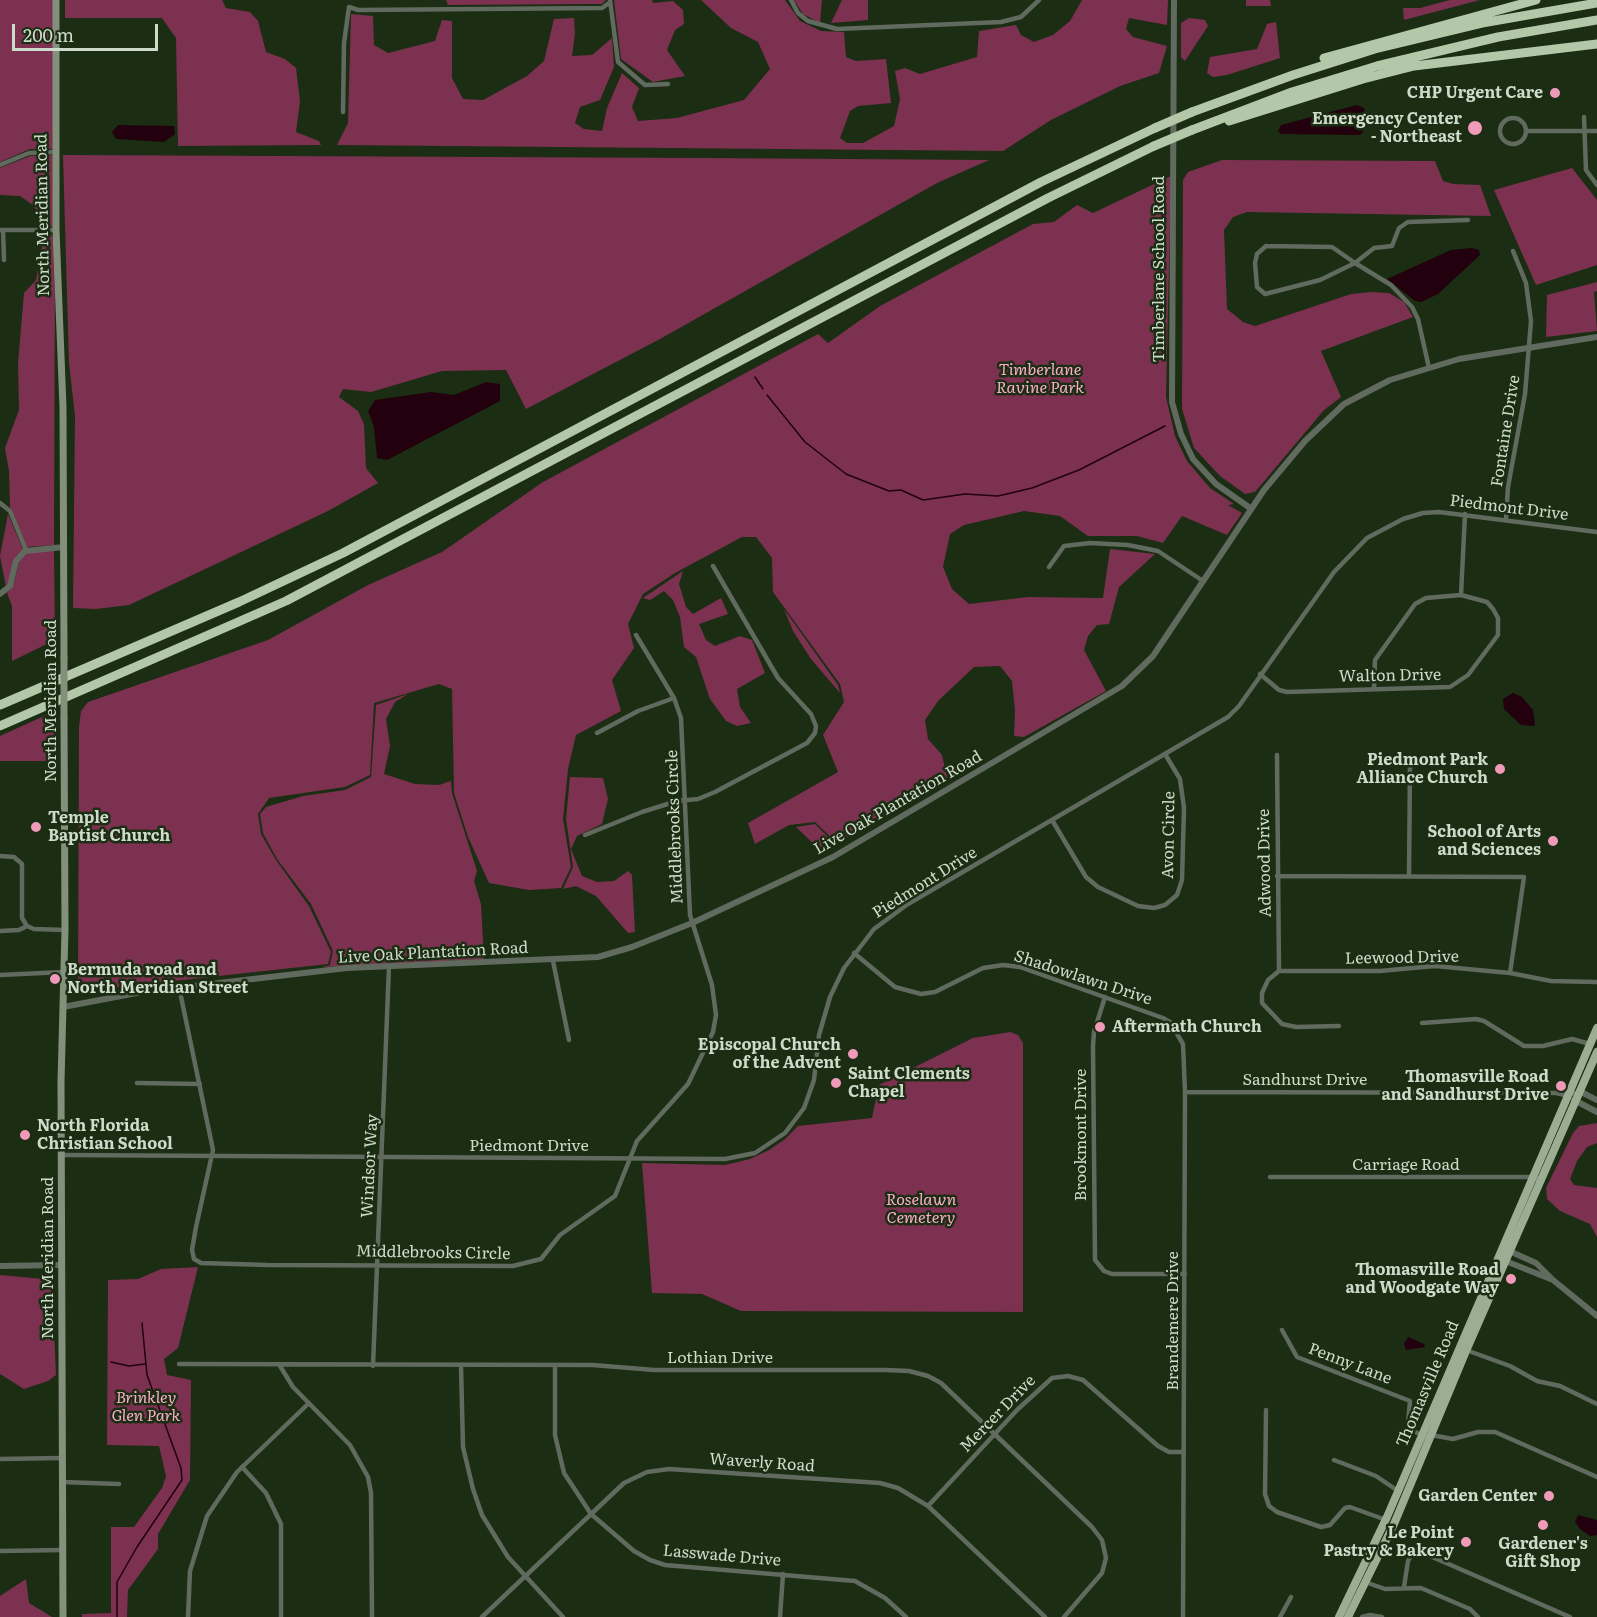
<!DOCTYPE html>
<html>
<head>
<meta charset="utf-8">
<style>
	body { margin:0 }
	#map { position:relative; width:1597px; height:1617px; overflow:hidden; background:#1b2d13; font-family:Literata,serif }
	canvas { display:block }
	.scale { position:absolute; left:12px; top:24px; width:146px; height:27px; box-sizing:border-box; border:3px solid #cedaca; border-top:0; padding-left:8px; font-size:18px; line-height:21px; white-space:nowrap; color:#cedaca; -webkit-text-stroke:4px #1b2d13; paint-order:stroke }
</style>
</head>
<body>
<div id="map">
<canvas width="1597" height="1617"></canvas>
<div class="scale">200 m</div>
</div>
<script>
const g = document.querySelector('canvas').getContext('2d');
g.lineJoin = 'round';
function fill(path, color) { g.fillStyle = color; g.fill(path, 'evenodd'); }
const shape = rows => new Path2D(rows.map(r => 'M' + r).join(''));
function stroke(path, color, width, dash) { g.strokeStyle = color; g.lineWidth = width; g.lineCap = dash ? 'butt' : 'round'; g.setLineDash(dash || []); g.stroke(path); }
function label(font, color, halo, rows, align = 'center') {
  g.font = font + ' Literata,serif'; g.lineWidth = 5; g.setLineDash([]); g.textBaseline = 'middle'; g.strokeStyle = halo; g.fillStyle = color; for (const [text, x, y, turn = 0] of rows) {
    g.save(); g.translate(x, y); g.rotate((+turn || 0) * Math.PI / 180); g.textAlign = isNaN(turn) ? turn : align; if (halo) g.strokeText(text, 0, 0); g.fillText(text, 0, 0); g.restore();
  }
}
const green = shape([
	[0,0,54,0,53,149,30,149,0,162],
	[65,0,222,0,226,8,250,12,258,21,266,52,285,59,296,68,300,101,296,132,319,141,321,145,178,146,176,38,162,18,65,18],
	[446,0,606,0,602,4,448,5],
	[614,0,652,0,653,3,673,1,683,10,684,24,675,30,667,50,685,76,653,82,621,59],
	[701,0,785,0,800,21,821,31,844,32,846,57,856,61,886,59,891,103,858,106,850,111,840,138,847,143,863,143,894,126,900,99,895,71,905,68,920,74,977,57,979,31,1016,25,1021,35,1034,42,1053,35,1070,21,1082,0,1168,0,1167,25,1129,18,1126,29,1133,37,1167,46,1159,73,1120,86,1051,120,1003,151,337,145,348,123,351,14,373,16,374,45,388,53,435,41,442,20,452,21,452,78,463,99,483,100,527,76,544,61,554,19,574,18,575,34,572,56,592,55,612,38,614,67,600,100,580,107,575,123,584,129,602,131,607,108,622,73,639,88,632,107,638,121,677,118,744,100,770,69,758,42,731,28],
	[794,0,822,0,820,23,803,14],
	[842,0,868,0,868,20,831,23],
	[1246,0,1270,0,1271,6,1246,6],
	[1450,0,1480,0,1404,20,1403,8,1420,8],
	[1189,18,1205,20,1208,26,1185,61,1181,57,1181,23],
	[1276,22,1280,58,1227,75,1213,77,1207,73,1210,57,1257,49,1267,24],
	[53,155,54,227,46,227,33,205,20,196,0,195,0,168,30,156],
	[63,155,704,158,989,160,937,183,660,339,526,409,506,370,442,371,371,392,343,389,339,397,358,411,364,424,366,468,378,483,328,511,129,605,96,609,73,608,75,416,69,363],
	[1222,160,1435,161,1443,181,1453,184,1480,185,1491,216,1247,212,1233,217,1224,230,1227,309,1243,322,1255,326,1351,294,1371,292,1389,293,1404,302,1413,317,1321,351,1341,397,1324,410,1255,492,1245,494,1220,476,1194,448,1182,409,1183,180,1188,172],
	[1572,168,1597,200,1597,265,1536,285,1494,190],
	[1171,176,1166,397,1175,436,1187,461,1210,488,1234,504,1228,505,1242,513,1227,535,1182,516,1163,543,1137,536,1088,536,1060,516,1024,511,964,525,950,534,943,567,952,589,969,604,1028,597,1103,598,1110,549,1155,554,1119,587,1109,624,1097,625,1088,636,1084,650,1106,691,1024,737,1014,736,1015,711,1012,681,1000,666,974,667,938,701,925,720,928,739,942,755,948,781,837,843,815,822,789,825,755,844,748,823,838,772,823,735,844,702,840,684,773,592,772,558,756,537,742,537,675,573,643,594,628,624,634,648,612,680,621,711,576,735,568,769,563,819,571,867,561,888,529,890,489,883,468,837,454,793,452,689,439,684,374,703,370,775,345,787,269,798,258,814,261,834,276,860,309,906,331,952,328,964,101,989,86,990,78,987,79,727,81,711,88,702,268,640,368,585,442,552,543,482,818,334,828,343,880,306,1033,224,1054,222,1077,205,1093,213],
	[50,233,54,239,55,262,54,545,27,547,10,507,9,471,5,448,19,410,18,363,24,293,36,280,42,246],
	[1597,282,1597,291,1594,292,1597,331,1546,337,1547,295],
	[8,514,23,549,14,560,10,581,6,587,0,556],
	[54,550,55,640,12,661,12,606,7,593,14,583,19,562,27,552],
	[683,571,679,584,686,607,693,614,721,598,728,614,699,624,706,640,715,646,740,636,752,640,765,673,737,689,740,707,751,723,737,726,726,721,710,699,696,657,684,647,680,617,673,600,664,591,650,600,643,598],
	[784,609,838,685,840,693,811,659,793,631],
	[408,694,395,702,386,719,390,746,384,774,415,784,439,785,451,781,452,793,477,871,474,881,481,904,484,959,322,967,330,965,333,951,311,904,277,859,263,833,260,814,266,807,303,796,345,790,371,777,376,705],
	[55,711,56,767,51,767,49,761,0,761,0,736],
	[570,777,603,778,608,799,602,824,577,836,571,849,582,876,597,882,614,881,628,871,632,875,635,932,628,933,596,896,576,886,563,889,573,867,566,819],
	[815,824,834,843,821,851,796,827],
	[1010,1032,1018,1035,1023,1043,1023,1312,741,1311,702,1294,652,1293,642,1163,725,1165,750,1159,769,1150,784,1140,798,1126,872,1118,879,1085,973,1038],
	[1597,1123,1597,1143,1587,1147,1577,1161,1570,1179,1574,1185,1597,1188,1597,1237,1590,1224,1560,1211,1547,1199,1546,1188,1573,1133,1579,1126],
	[198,1267,178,1348,164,1359,167,1375,191,1380,190,1480,158,1534,158,1549,128,1590,127,1617,82,1617,82,1614,111,1613,111,1527,134,1527,162,1488,166,1476,159,1446,107,1445,108,1280,138,1279,161,1269],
	[0,1275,44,1279,52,1285,56,1375,48,1381,24,1389,0,1374],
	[26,1579,29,1603,52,1617,0,1617,0,1596]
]);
const water = shape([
	[1357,105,1364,108,1365,113,1363,132,1360,135,1281,134,1278,131,1281,125],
	[118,125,174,126,175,134,164,142,116,139,112,132],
	[1472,248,1479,250,1480,255,1438,294,1421,302,1415,301,1387,279,1451,250],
	[486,382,500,384,500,401,387,460,377,458,374,427,368,411,375,400,431,392,454,395],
	[1513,693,1522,697,1533,710,1535,726,1521,725,1504,709,1503,699],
	[1408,1337,1424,1344,1425,1347,1406,1350,1404,1344],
	[1578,1515,1597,1520,1597,1535,1590,1536,1580,1529,1575,1522]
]);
const stream = shape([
	[755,377,763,389],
	[767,395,805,442,846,474,889,491,901,490,923,500,965,494,998,496,1032,488,1079,470,1165,426],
	[111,1362,129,1366,145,1364],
	[117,1617,117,1582,137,1547,182,1480,181,1468,147,1375,142,1323]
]);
const minor = shape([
	[610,0,618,62,645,85,668,84],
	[791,0,798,13,808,21,837,29,1001,22,1021,17,1039,0],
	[349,7,358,10,602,8,609,3],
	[343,112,344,43,349,7],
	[1584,117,1586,170,1597,185],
	'1500 131a13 13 0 1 1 26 0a13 13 0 1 1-26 0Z',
	[1526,131,1597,131],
	[0,165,29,153,55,152],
	[0,230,56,230],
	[3,230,4,260],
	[1266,246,1332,247,1355,263,1320,280,1265,294,1257,287,1255,263,1257,254,1266,246],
	[1429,368,1418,319,1412,307,1391,285,1355,263,1374,248,1392,246,1399,228,1408,222,1468,220],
	[0,503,10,511,26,550],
	[1506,519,1508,487,1525,394,1531,321,1526,283,1513,251],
	[1049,567,1064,546,1090,543,1128,545,1158,551,1203,581],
	[1461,595,1465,514],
	[1260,674,1279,690,1287,692,1450,687,1468,675,1498,635,1498,618,1493,609,1487,602,1461,595,1426,598,1415,604,1375,660,1374,689],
	[597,733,638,711,674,698],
	[1277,755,1279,971],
	[1052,820,1086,877,1098,887,1138,906,1154,908,1165,905,1177,895,1182,880,1184,808,1180,779,1165,754],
	[585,835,642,812,677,801,698,799,715,792,807,743,815,733,816,726,811,714,778,678,713,566],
	[0,856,14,857,22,864,22,918,27,926,34,929,65,930],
	[1277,876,1524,877,1510,973],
	[1409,877,1410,763],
	[0,931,19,930,27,926],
	[854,953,895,987,921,994,935,992,983,968,1003,965,1020,967,1163,1018,1170,1022,1183,1044,1185,1092,1183,1617],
	[553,961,569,1040],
	[0,975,64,972],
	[179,987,213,1150,196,1227,192,1250,194,1259,201,1263,267,1265,513,1266,541,1259,560,1235,615,1196,637,1141,688,1084,713,1032,716,1015,712,985,690,915,681,718,674,698,636,635],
	[1105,997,1094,1032,1093,1046,1095,1260,1104,1271,1112,1274,1185,1274],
	[1422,1023,1476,1019,1484,1021,1524,1046,1543,1046,1572,1039,1590,1044],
	[1339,1026,1296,1027,1282,1024,1262,1003,1262,993,1268,980,1279,971,1380,971,1435,966,1510,973,1551,981,1597,982],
	[137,1083,200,1084],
	[1185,1092,1556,1093,1569,1096],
	[61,1155,725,1159,755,1153,785,1133,804,1108,814,1080,819,1035,830,997,844,968,874,929,908,904,1228,717,1239,706,1334,572,1367,538,1403,519,1423,513,1439,512,1597,532],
	[1270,1177,1532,1177,1541,1180],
	[1282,1330,1297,1357,1410,1401,1408,1423,1413,1431,1429,1438],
	[1466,1350,1510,1366,1537,1381,1560,1386,1597,1404],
	[179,1364,593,1365,654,1370,886,1370,909,1371,928,1376,941,1383,1092,1527,1102,1540,1106,1558,1102,1573,1064,1617],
	[555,1365,555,1435,564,1473,591,1514,634,1551,650,1560,665,1565,855,1581,885,1598,906,1617],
	[280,1366,293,1387,350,1445,368,1477,371,1493,372,1617],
	[373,1366,389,966],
	[461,1366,463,1447,473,1489,482,1515,508,1557,563,1617],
	[1266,1410,1265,1494,1269,1506,1277,1512,1321,1527,1330,1525,1345,1508,1350,1507,1386,1520],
	[1431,1435,1453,1439,1478,1432,1495,1432,1597,1477],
	[0,1459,62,1458],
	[1334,1460,1376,1476,1398,1491],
	[242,1467,266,1493,281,1524,281,1617],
	[62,1482,119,1484],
	[928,1506,1017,1410,1052,1378,1068,1376,1083,1380,1158,1446,1169,1452,1184,1452],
	[0,1551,63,1550],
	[1365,1582,1385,1589,1421,1588,1470,1609,1478,1617],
	[1404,1587,1408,1561,1412,1554,1421,1552,1570,1617],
	[188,1617,190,1571,207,1516,237,1472,309,1403],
	[482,1617,624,1483,647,1472,669,1469,880,1483,898,1488,928,1506,1045,1617],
	[780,1617,783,1574],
	[1280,1617,1291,1597],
	[1362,1617,1370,1615,1382,1617]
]);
const tertiary = shape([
	[1174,0,1172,402,1181,434,1193,459,1216,484,1250,508],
	[0,594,10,586,16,561,25,551,64,547],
	[63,1007,142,992,347,968,598,957,632,947,692,923,833,857,1122,686,1153,656,1264,490,1305,441,1344,404,1390,380,1459,359,1597,337],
	[1575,1094,1581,1092,1597,1100],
	[1574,1100,1597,1112],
	[1507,1250,1536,1263,1553,1280],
	[1503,1260,1553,1280,1597,1316],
	[0,1266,61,1265]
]);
const secondary = shape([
	[56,0,56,230,63,407,64,658],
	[63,1617,61,1082,65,930,64,719]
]);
const primary = shape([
	[1339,1617,1387,1517,1597,1028],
	[1348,1617,1394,1524,1466,1351,1597,1052]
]);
const motorway = shape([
	[1324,58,1536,0],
	[1192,112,1293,75,1378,48,1482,23,1597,3],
	[1229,121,1363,79,1414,66,1597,44],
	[1192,130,1292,92,1377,66,1498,37,1597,20],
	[0,705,239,602,343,553,1041,182,1155,128],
	[0,726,286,601,1048,198,1154,146]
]);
const secondaryBridge = shape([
	[64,658,64,719]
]);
const motorwayBridge = shape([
	[1155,128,1192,112],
	[1154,146,1192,130]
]);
const markers = [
	[1555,93,6,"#ef9ab8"],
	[1475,128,8,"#ef9ab8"],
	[1500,769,6,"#ef9ab8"],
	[36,827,6,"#ef9ab8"],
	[1553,841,6,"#ef9ab8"],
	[55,979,6,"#ef9ab8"],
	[1100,1027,6,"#ef9ab8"],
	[853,1054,6,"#ef9ab8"],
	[836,1083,6,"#ef9ab8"],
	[1561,1086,6,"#ef9ab8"],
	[25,1135,6,"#ef9ab8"],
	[1511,1279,6,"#ef9ab8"],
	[1549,1496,6,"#ef9ab8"],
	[1543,1525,6,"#ef9ab8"],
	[1466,1542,6,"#ef9ab8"]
];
const poiNames = [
	["CHP Urgent Care",1543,93],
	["Emergency Center",1462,119],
	["- Northeast",1462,137],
	["Piedmont Park",1488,760],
	["Alliance Church",1488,778],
	["Temple",48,818,"left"],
	["Baptist Church",48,836,"left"],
	["School of Arts",1541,832],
	["and Sciences",1541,850],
	["Bermuda road and",67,970,"left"],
	["North Meridian Street",67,988,"left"],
	["Aftermath Church",1112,1027,"left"],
	["Episcopal Church",841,1045],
	["of the Advent",841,1063],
	["Saint Clements",848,1074,"left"],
	["Chapel",848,1092,"left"],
	["Thomasville Road",1549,1077],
	["and Sandhurst Drive",1549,1095],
	["North Florida",37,1126,"left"],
	["Christian School",37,1144,"left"],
	["Thomasville Road",1499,1270],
	["and Woodgate Way",1499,1288],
	["Garden Center",1537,1496],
	["Le Point",1454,1533],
	["Pastry & Bakery",1454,1551],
	["Gardener's",1543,1544,"center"],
	["Gift Shop",1543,1562,"center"]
];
const streetNames = [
	["North Meridian Road",43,215,-91],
	["Timberlane School Road",1159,269,-90],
	["Fontaine Drive",1506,431,-81],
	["Piedmont Drive",1509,508,7],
	["Walton Drive",1390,676,-1],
	["North Meridian Road",51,701,-90],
	["Live Oak Plantation Road",898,803,-30],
	["Middlebrooks Circle",675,827,-92],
	["Avon Circle",1169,835,-89],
	["Adwood Drive",1265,863,-91],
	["Piedmont Drive",925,883,-32],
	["Live Oak Plantation Road",433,953,-3],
	["Leewood Drive",1402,958,-1],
	["Shadowlawn Drive",1083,978,18],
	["Sandhurst Drive",1305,1080],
	["Brookmont Drive",1081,1135,-90],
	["Piedmont Drive",529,1146],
	["Carriage Road",1406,1165],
	["Windsor Way",370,1166,-87],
	["Middlebrooks Circle",433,1253,1],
	["North Meridian Road",48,1258,-90],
	["Brandemere Drive",1173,1321,-90],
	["Lothian Drive",720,1358],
	["Penny Lane",1350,1364,21],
	["Thomasville Road",1428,1384,-67],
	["Mercer Drive",998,1414,-46],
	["Waverly Road",762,1463,4],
	["Lasswade Drive",722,1556,5]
];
const parkNames = [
	["Timberlane",1040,370],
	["Ravine Park",1040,388],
	["Roselawn",921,1200],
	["Cemetery",921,1218],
	["Brinkley",146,1398],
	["Glen Park",146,1416]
];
fill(green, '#7c3150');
fill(water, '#22000d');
stroke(stream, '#22000d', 1.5);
stroke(minor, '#616a5e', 4.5);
stroke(tertiary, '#616a5e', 6);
stroke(secondary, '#82907c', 7);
stroke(primary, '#9bae93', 8);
stroke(motorway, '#b2c8a9', 9);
stroke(secondaryBridge, '#82907c', 7);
stroke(motorwayBridge, '#b2c8a9', 9);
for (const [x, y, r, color] of markers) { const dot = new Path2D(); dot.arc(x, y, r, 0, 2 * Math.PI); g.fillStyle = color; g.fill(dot); stroke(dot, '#1b2d13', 2); }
label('bold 16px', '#cedaca', '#1b2d13', poiNames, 'right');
label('16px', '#cedaca', '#1b2d13', streetNames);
label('italic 16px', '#faafc9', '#1b2d13', parkNames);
</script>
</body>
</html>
